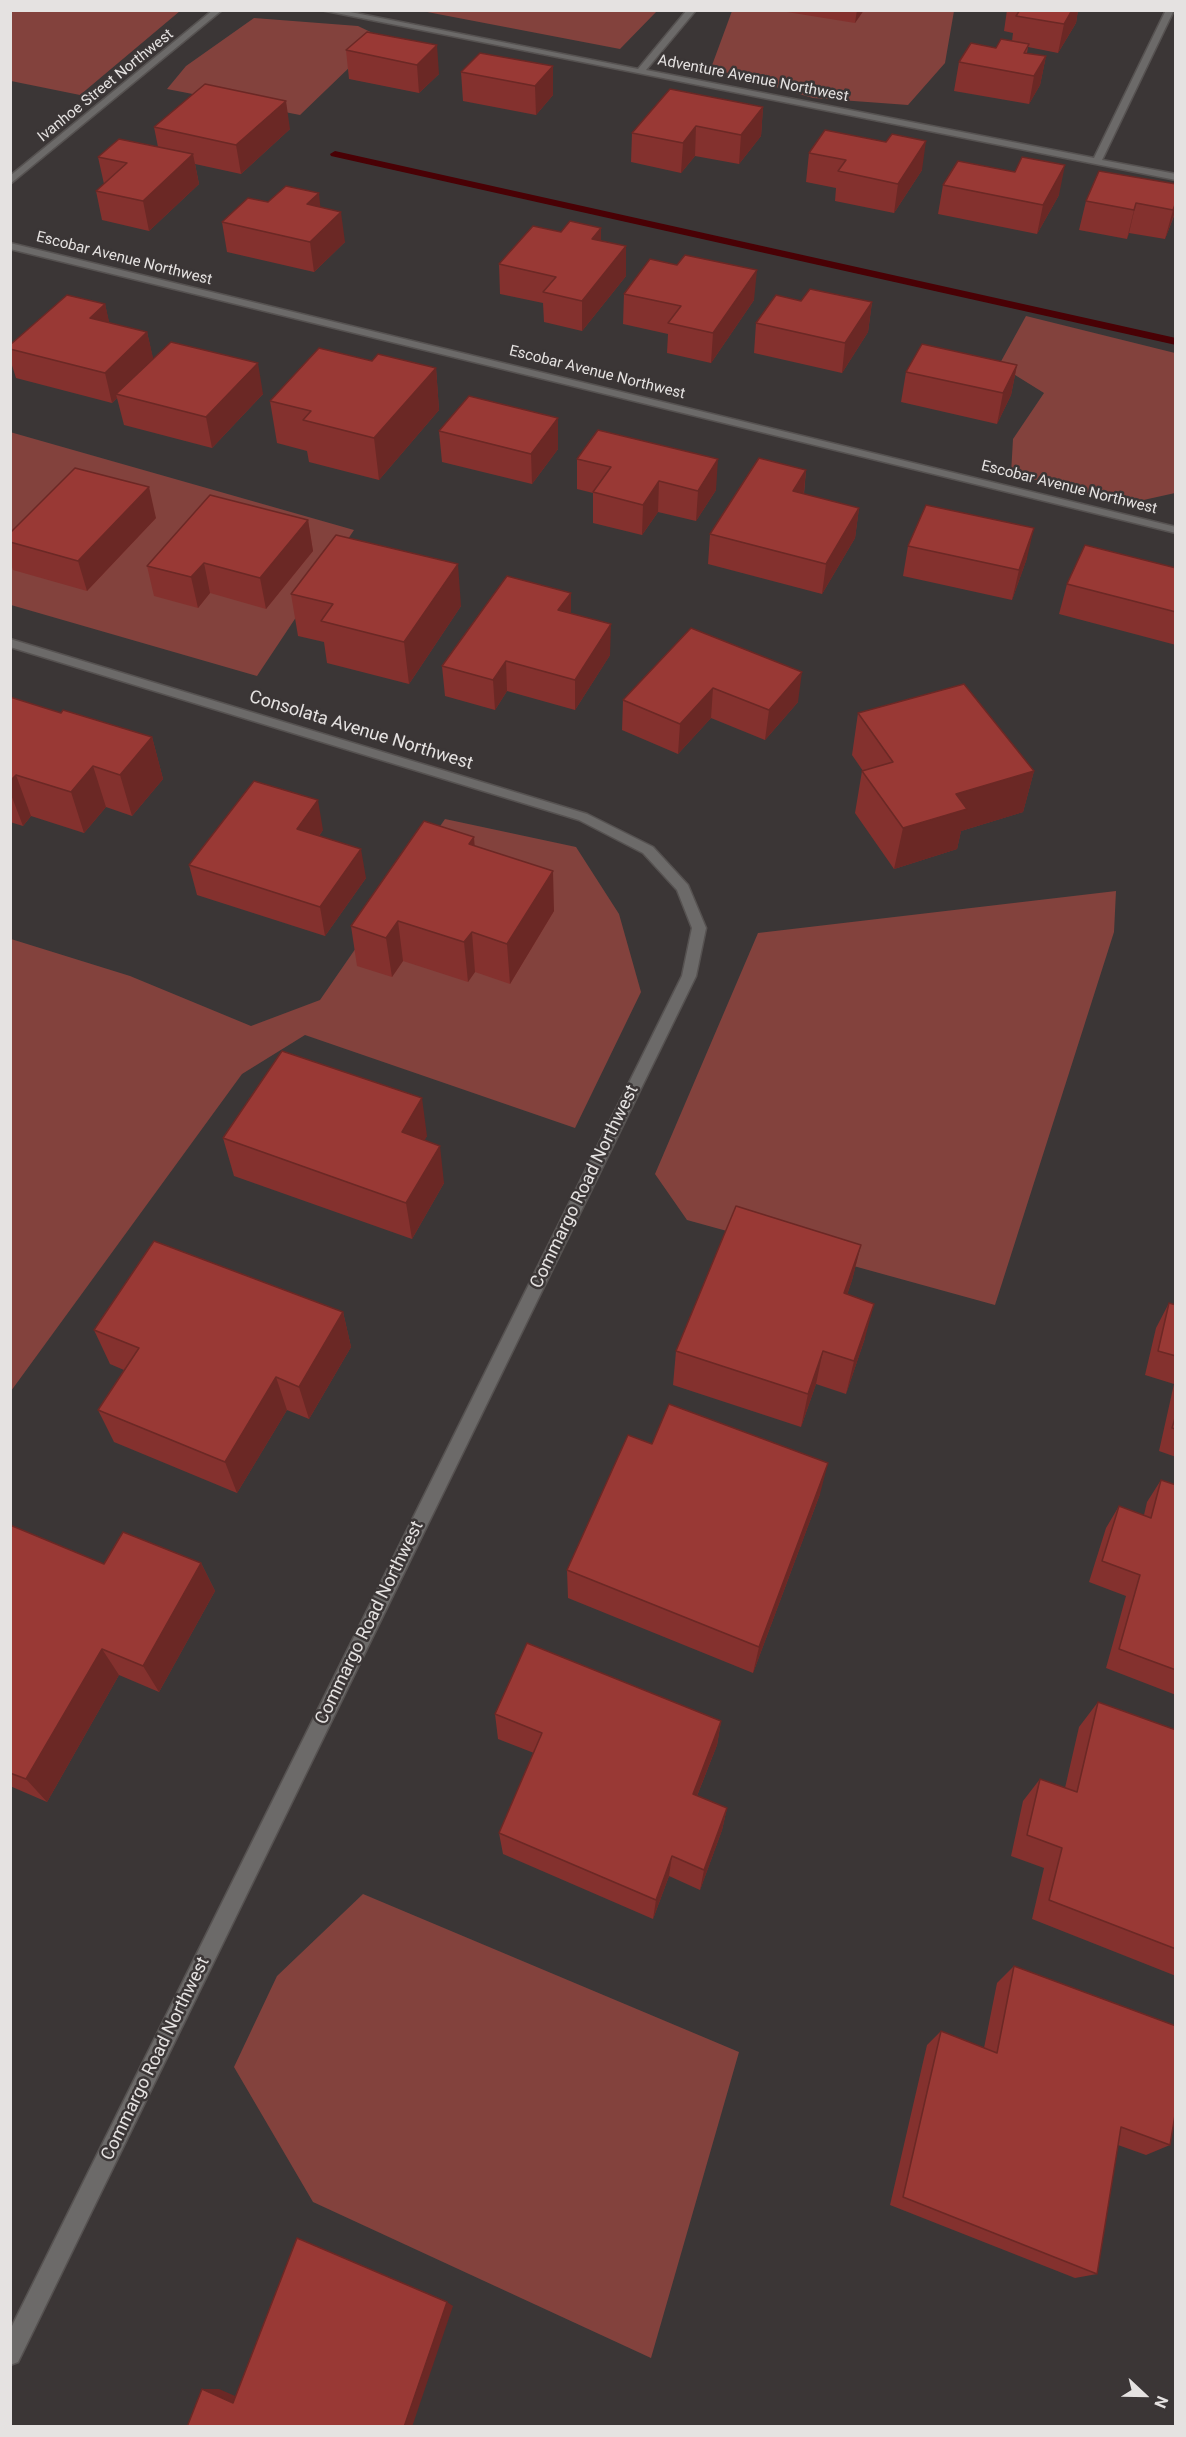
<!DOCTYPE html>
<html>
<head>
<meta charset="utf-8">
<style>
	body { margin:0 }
	#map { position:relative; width:1186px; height:2437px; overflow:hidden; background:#3b3636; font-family:Roboto,sans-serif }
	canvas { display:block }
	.frame { position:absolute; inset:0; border:12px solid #e5e2e1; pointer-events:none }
	.north { position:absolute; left:1114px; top:2365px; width:60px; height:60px; -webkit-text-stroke:4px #3b3636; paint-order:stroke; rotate:112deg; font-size:16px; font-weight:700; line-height:24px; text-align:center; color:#e5e2e1 }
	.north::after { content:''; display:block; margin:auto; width:21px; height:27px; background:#e5e2e1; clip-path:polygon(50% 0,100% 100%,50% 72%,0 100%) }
</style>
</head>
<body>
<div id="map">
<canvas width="1186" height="2437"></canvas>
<div class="frame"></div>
<div class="north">N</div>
</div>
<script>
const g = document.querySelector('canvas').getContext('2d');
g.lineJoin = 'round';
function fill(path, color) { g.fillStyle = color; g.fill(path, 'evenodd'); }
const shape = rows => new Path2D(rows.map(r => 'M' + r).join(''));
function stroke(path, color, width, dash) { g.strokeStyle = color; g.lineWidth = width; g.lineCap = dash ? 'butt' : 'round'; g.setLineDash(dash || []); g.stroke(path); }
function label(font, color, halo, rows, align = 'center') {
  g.font = font + ' Roboto,sans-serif'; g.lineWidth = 5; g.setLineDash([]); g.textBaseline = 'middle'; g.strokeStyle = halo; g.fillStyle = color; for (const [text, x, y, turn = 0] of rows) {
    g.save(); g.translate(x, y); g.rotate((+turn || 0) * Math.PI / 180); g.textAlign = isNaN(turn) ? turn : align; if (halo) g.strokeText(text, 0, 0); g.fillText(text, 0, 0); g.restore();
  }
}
const green = shape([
	[10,11,11,10,180,11,80,95,11,81],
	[422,11,657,11,620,49],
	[732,11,954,11,945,63,908,105,813,98,711,68],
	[254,18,358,26,381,37,300,115,167,89,186,66],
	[1026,316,1175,353,1175,493,1130,503,1011,474,1013,439,1044,393,999,365],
	[10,432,354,530,257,676,11,605],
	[445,819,576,847,619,914,641,992,575,1128,305,1035,242,1074,11,1391,11,939,130,976,251,1026,320,1000],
	[1116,891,1114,932,995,1305,687,1220,655,1174,758,933],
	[363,1894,739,2052,651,2358,313,2202,234,2067,277,1976]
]);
const stream = shape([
	[335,151,1176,338,1176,345,331,156,330,154,335,151]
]);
const minor = shape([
	[213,10,222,10,10,184,10,176,213,10],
	[321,10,340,10,638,69,687,10,696,10,646,70,1094,158,1166,10,1174,10,1102,160,1176,174,1176,180,321,10],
	[10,243,1176,527,1176,533,10,249,10,243],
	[10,639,587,814,653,847,688,885,706,928,696,976,18,2362,10,2365,10,2330,682,976,692,928,677,890,643,853,579,820,10,647,10,639]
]);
const wall = shape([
	[787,10,864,10,855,23,787,12],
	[1007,10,1078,10,1076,23,1058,53,1028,47,1027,53,1046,56,1040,85,1029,104,954,91,959,62,1012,41,1013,33,1004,31],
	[367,32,439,74,419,93,349,79,346,50],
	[553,66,553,95,536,115,463,101,461,72],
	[763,107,761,136,739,164,695,156,681,173,631,162,632,133],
	[154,127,290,129,241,174,195,164,199,184,149,231,102,220,96,191,104,184,98,157,158,147],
	[886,142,922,170,894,213,835,201,836,188,806,182,809,153],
	[1176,184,1176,211,1165,239,1129,233,1127,239,1079,230,1086,201],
	[943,185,1059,195,1037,234,938,214],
	[268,202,321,207,345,242,314,272,227,252,222,222],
	[601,228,601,241,626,276,582,331,544,322,543,303,500,294,499,264,561,232],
	[624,294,754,300,711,363,667,353,668,334,623,324],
	[801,301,872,302,868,332,842,373,754,353,756,323],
	[105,304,109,323,147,332,153,359,263,394,212,448,124,425,117,398,112,403,16,378,10,359,10,345],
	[372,361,436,368,439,410,379,480,309,462,307,451,277,443,270,401],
	[1017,365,1011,395,997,424,901,402,906,372],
	[439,431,558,449,532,484,442,462],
	[577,459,716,490,696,521,658,512,642,535,593,523,593,493,577,489],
	[806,470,804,494,859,508,855,538,822,594,708,564,710,534],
	[156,518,87,591,13,570,10,561,10,533],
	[308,520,313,551,266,609,210,593,198,608,154,596,147,566],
	[908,546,1027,558,1012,600,903,576],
	[1176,568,1176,645,1059,614,1067,584],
	[571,593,571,614,610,655,575,710,507,691,495,710,445,696,442,666],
	[291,594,461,606,409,684,327,663,324,642,298,636],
	[691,628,798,702,765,740,711,718,678,754,622,730,623,700],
	[10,697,61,713,152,737,163,779,132,816,106,807,84,833,31,816,23,826,10,822],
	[858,713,1034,771,1023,812,961,831,957,849,894,869,855,813,862,771,863,771,852,755],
	[323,830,319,836,366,878,325,936,197,895,189,865],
	[474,837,474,846,554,911,510,984,475,972,468,982,403,961,392,977,357,966,351,926],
	[427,1136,424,1140,444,1183,412,1239,234,1176,223,1138],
	[861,1245,852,1280,847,1295,865,1338,846,1394,816,1384,801,1427,673,1385,676,1351],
	[1169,1303,1176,1305,1176,1457,1159,1451,1174,1384,1145,1375,1156,1328],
	[343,1312,351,1347,309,1419,287,1410,237,1493,114,1442,98,1410,124,1370,110,1364,94,1330],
	[652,1444,820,1494,753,1673,568,1598,567,1570],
	[1161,1480,1176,1485,1176,1695,1106,1668,1126,1596,1089,1582,1106,1528,1119,1506,1144,1515,1147,1502],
	[10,1525,104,1564,201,1563,215,1591,159,1692,119,1675,47,1802,10,1786],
	[1098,1702,1176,1730,1176,1976,1032,1919,1044,1868,1011,1856,1023,1801,1040,1779,1065,1788,1079,1727],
	[495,1714,721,1721,717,1745,697,1796,727,1808,722,1830,700,1890,669,1876,653,1919,503,1854,499,1833,534,1753,498,1739],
	[1014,1966,1170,2145,1146,2155,1118,2145,1097,2274,1075,2278,890,2205,927,2045,941,2031,984,2048,997,1983]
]);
const shadedWall = shape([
	[857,10,864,10,855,23],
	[1072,10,1078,10,1076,23,1058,53,1064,24],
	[437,45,439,74,419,93,417,65],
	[1046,56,1040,85,1029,104,1034,76],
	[553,66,553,95,536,115,535,86],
	[286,101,290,129,241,174,236,145],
	[763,107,761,136,739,164,741,135],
	[696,126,695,156,681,173,683,143],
	[926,141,922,170,894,213,898,184],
	[193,154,199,184,149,231,143,201],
	[1065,165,1059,195,1037,234,1043,205],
	[319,193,322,223,307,204],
	[1176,202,1174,215,1165,239,1173,210],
	[1136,203,1129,233,1127,239,1134,210],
	[341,212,345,242,314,272,310,242],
	[601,228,601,257,592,239],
	[626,246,626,276,582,331,582,301],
	[757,270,754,300,711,363,713,333],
	[872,302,868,332,842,373,845,343],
	[105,304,112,334,90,318],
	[147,332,154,362,116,394,117,398,112,403,105,373],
	[258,363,263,394,212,448,206,417],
	[1017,365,1011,395,997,424,1003,393],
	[436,368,439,410,379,480,374,438],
	[558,418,558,449,532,484,531,454],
	[718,459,716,490,696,521,698,491],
	[806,470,803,500,793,491],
	[659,481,658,512,642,535,643,505],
	[149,487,156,518,87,591,78,561],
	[859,508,855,538,822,594,826,564],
	[308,520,313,551,266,609,260,578],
	[1034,528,1027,558,1012,600,1019,570],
	[204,563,210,593,198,608,191,577],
	[458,564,461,606,409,684,404,642],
	[571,593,571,623,558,610],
	[611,624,610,655,575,710,575,680],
	[506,661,507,691,495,710,493,680],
	[802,672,798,702,765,740,769,710],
	[713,688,711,718,678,754,680,724],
	[152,737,163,779,132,816,120,775],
	[93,766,106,807,84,833,71,792],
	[1034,771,1023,812,961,831,957,849,894,869,903,828,956,794],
	[16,775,31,816,23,826,10,792,10,781],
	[318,800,323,830,303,858,297,829],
	[474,837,477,878,469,844],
	[361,849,366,878,325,936,320,907],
	[553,871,554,911,510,984,507,944],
	[398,921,403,961,392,977,386,938],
	[472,932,475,972,468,982,464,942],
	[422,1098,427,1136,408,1170,402,1132],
	[440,1146,444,1183,412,1239,406,1203],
	[861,1245,852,1280,836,1328,844,1293],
	[874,1304,865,1338,846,1394,854,1361],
	[343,1312,351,1347,309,1419,299,1387],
	[823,1351,816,1384,801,1427,808,1394],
	[276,1377,287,1410,237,1493,225,1462],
	[828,1463,820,1494,753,1673,759,1647],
	[201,1563,215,1591,159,1692,143,1666],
	[102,1649,119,1675,47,1802,26,1779],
	[721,1721,717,1745,689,1816,693,1794],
	[727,1808,722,1830,700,1890,704,1870],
	[672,1856,669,1876,653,1919,656,1900],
	[447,2302,453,2306,412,2427,404,2427],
	[202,2389,219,2389,249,2402,233,2403]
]);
const building = shape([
	[1020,10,1072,10,1064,24,1016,16,1020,10],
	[367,32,437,45,417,65,346,50,367,32],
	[1001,39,1029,44,1024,53,1046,56,1034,76,959,62,971,43,996,48,1001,39],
	[480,53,553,66,535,86,461,72,480,53],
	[205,84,286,101,236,145,154,127,205,84],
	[670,89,763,107,741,135,696,126,683,143,632,133,670,89],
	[825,130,886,142,892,134,926,141,898,184,838,171,846,160,809,153,825,130],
	[119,139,193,154,143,201,96,191,127,163,98,157,119,139],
	[1022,157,1065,165,1043,205,943,185,958,161,1015,172,1022,157],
	[1099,171,1176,184,1176,202,1173,210,1136,203,1134,210,1086,201,1099,171],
	[286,186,319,193,307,204,341,212,310,242,222,222,248,198,268,202,286,186],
	[570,221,601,228,592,239,626,246,582,301,543,292,556,277,499,264,533,226,561,232,570,221],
	[685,255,757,270,713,333,668,323,681,306,624,294,650,259,677,265,685,255],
	[810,289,872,302,845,343,756,323,776,295,801,301,810,289],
	[67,295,105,304,90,318,147,332,105,373,10,349,10,345,67,295],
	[171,342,258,363,206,417,116,394,171,342],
	[922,344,1017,365,1003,393,906,372,922,344],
	[319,348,372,361,378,354,436,368,374,438,303,420,311,411,270,401,319,348],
	[469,396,558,418,531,454,439,431,469,396],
	[598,430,718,459,698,491,659,481,643,505,593,492,611,467,577,459,598,430],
	[759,458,806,470,793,491,859,508,826,564,710,534,759,458],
	[75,468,149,487,78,561,10,542,10,533,75,468],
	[210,495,308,520,260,578,204,563,191,577,147,566,210,495],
	[926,505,1034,528,1019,570,908,546,926,505],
	[336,535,458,564,404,642,321,621,333,604,291,594,336,535],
	[1085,545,1176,568,1176,612,1067,584,1085,545],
	[507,576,571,593,558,610,611,624,575,680,506,661,493,680,442,666,507,576],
	[691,628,802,672,769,710,713,688,680,724,623,700,691,628],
	[964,684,1034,771,956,794,967,809,903,828,862,771,893,762,858,713,964,684],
	[10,697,61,713,63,710,152,737,120,775,93,766,71,792,16,775,10,781,10,697],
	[254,781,318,800,297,829,361,849,320,907,189,865,254,781],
	[424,821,474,837,469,844,553,871,507,944,472,932,464,942,398,921,386,938,351,926,424,821],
	[282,1051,422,1098,402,1132,440,1146,406,1203,223,1138,282,1051],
	[736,1206,861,1245,844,1293,874,1304,854,1361,823,1351,808,1394,676,1351,736,1206],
	[154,1241,343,1312,299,1387,276,1377,225,1462,98,1410,139,1348,94,1330,154,1241],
	[1169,1303,1176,1305,1176,1356,1158,1351,1169,1303],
	[669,1404,828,1463,759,1647,567,1570,628,1435,652,1444,669,1404],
	[1176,1415,1176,1429,1172,1428,1176,1415],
	[1161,1480,1176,1485,1176,1670,1119,1649,1140,1575,1102,1561,1119,1506,1151,1518,1161,1480],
	[10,1525,104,1564,123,1532,201,1563,143,1666,102,1649,26,1779,10,1773,10,1525],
	[527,1643,721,1721,693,1794,727,1808,704,1870,672,1856,656,1900,499,1833,542,1733,495,1714,527,1643],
	[1098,1702,1176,1730,1176,1949,1049,1900,1062,1848,1027,1835,1040,1779,1077,1792,1098,1702],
	[1014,1966,1176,2026,1176,2109,1170,2145,1121,2127,1097,2274,903,2197,941,2031,997,2053,1014,1966],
	[297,2238,447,2302,404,2427,187,2427,202,2389,233,2403,297,2238]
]);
const farStreetnames = [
	["Adventure Avenue Northwest",753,79,11],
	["Ivanhoe Street Northwest",106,86,-39],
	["Escobar Avenue Northwest",124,259,14],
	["Escobar Avenue Northwest",597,373,14],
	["Escobar Avenue Northwest",1069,488,14]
];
const streetNames = [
	["Consolata Avenue Northwest",361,731,17],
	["Commargo Road Northwest",585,1187,-64],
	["Commargo Road Northwest",370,1623,-64],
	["Commargo Road Northwest",156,2059,-64]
];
fill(green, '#83423d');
fill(stream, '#490105');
stroke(minor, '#565251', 3);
fill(minor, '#6c6a69');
fill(wall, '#84312e');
fill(shadedWall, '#6b2825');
fill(building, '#993935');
stroke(building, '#6b2825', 1.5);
label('15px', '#e5e2e1', '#3b3636', farStreetnames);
label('18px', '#e5e2e1', '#3b3636', streetNames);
</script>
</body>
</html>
